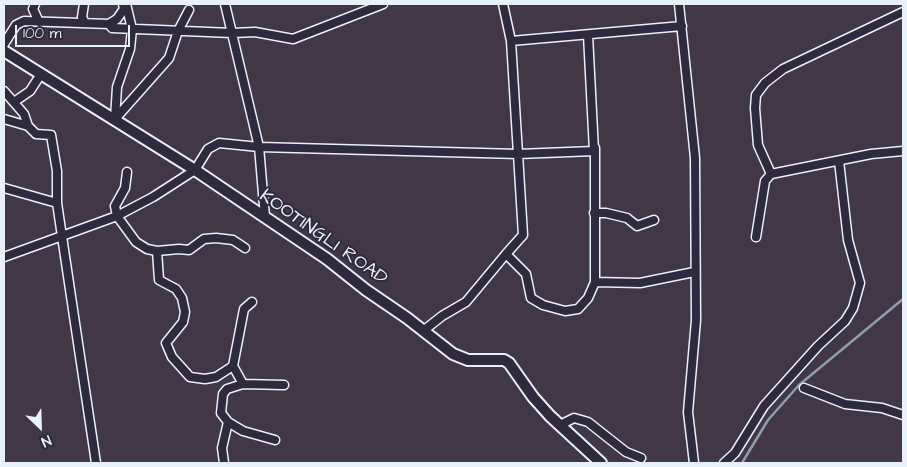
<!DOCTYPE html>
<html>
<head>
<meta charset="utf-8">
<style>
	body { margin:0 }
	#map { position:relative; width:907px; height:467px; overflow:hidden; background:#423746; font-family:"Architects Daughter",sans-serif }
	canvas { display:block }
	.frame { position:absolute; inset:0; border:5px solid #e8f1f8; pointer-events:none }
	.north { position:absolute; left:15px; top:402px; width:50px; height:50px; -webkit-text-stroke:4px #2f2a3d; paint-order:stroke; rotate:156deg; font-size:14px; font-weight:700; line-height:20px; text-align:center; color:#e8f1f8 }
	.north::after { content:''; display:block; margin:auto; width:18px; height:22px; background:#e8f1f8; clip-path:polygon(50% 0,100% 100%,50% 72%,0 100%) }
	.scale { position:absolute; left:15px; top:25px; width:115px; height:22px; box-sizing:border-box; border:2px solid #e8f1f8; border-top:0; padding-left:6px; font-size:15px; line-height:18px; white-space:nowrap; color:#e8f1f8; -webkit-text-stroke:4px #2f2a3d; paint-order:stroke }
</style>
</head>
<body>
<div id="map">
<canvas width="907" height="467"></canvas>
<div class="frame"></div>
<div class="north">N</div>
<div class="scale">100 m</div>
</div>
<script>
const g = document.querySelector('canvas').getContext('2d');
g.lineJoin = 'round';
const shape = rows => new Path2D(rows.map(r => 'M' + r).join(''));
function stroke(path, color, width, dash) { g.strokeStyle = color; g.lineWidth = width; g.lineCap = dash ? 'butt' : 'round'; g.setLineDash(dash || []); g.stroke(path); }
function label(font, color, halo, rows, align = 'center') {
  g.font = font + ' "Architects Daughter",sans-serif'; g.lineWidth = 4; g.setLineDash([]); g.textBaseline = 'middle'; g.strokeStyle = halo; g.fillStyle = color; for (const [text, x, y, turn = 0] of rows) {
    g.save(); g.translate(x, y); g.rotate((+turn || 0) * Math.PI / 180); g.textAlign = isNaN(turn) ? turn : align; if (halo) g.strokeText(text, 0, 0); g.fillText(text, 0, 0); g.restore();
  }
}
const stream = shape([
	[742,463,768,420,799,385,903,299]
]);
const street = shape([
	[35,4,33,9,39,22],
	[84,4,82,17,85,23],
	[123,4,124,9,117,19,109,24,112,28,232,33,255,32,293,39,383,4],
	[126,4,132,29,130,49,117,87,115,119,169,58,178,31,189,10],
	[225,4,259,147,265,217],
	[503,4,511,41,523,235,506,254,526,274,531,298,543,305,565,311,578,309,588,298,595,282],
	[679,4,695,158,696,320,688,412,694,463],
	[511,41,682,26],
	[4,44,16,25,24,21,109,24],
	[4,91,24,114,28,126,36,134,51,135,57,171,57,203,96,463],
	[14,102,30,91,41,74],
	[4,119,28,126],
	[595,148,595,282,640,283,694,272],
	[127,172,125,188,115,206,117,216,136,242,147,249,157,251,159,280,176,289,182,298,185,312,183,322,166,343,172,357,190,377,205,379,216,377,233,366,243,384,284,385],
	[771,174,758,145,755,108,756,95,765,83,783,69,903,12],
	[4,188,57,203],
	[594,213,606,213,627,218,637,226,654,220],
	[756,237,765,181,771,174,871,154,903,151],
	[157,251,179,249,189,250,204,239,216,238,233,240,245,248],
	[4,257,117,216,153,197,195,170,208,149,219,143,259,147,518,154,594,151,588,35],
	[423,331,442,316,466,302,506,254],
	[233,366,244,309,252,302],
	[804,388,845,404,882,408,903,415],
	[228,422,243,431,275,440],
	[560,425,574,418,588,422,626,452,641,458],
	[224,463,222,448,228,422,221,413,223,394,227,389,243,384],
	[724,463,735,453,764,406,818,346,845,321,853,308,860,283,848,240,839,161]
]);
const secondary = shape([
	[4,51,195,170,327,259,366,290,407,318,453,354,468,360,504,360,509,363,533,397,550,416,601,463]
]);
const streetNames = [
	["KOOTINGLI ROAD",323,238,35]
];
stroke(stream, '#8d9eae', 2.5);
stroke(street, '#e8f1f8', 11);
stroke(secondary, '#e8f1f8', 14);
stroke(street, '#2f2a3d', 8);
stroke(secondary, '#2f2a3d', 10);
label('19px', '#e8f1f8', '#2f2a3d', streetNames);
</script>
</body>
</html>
